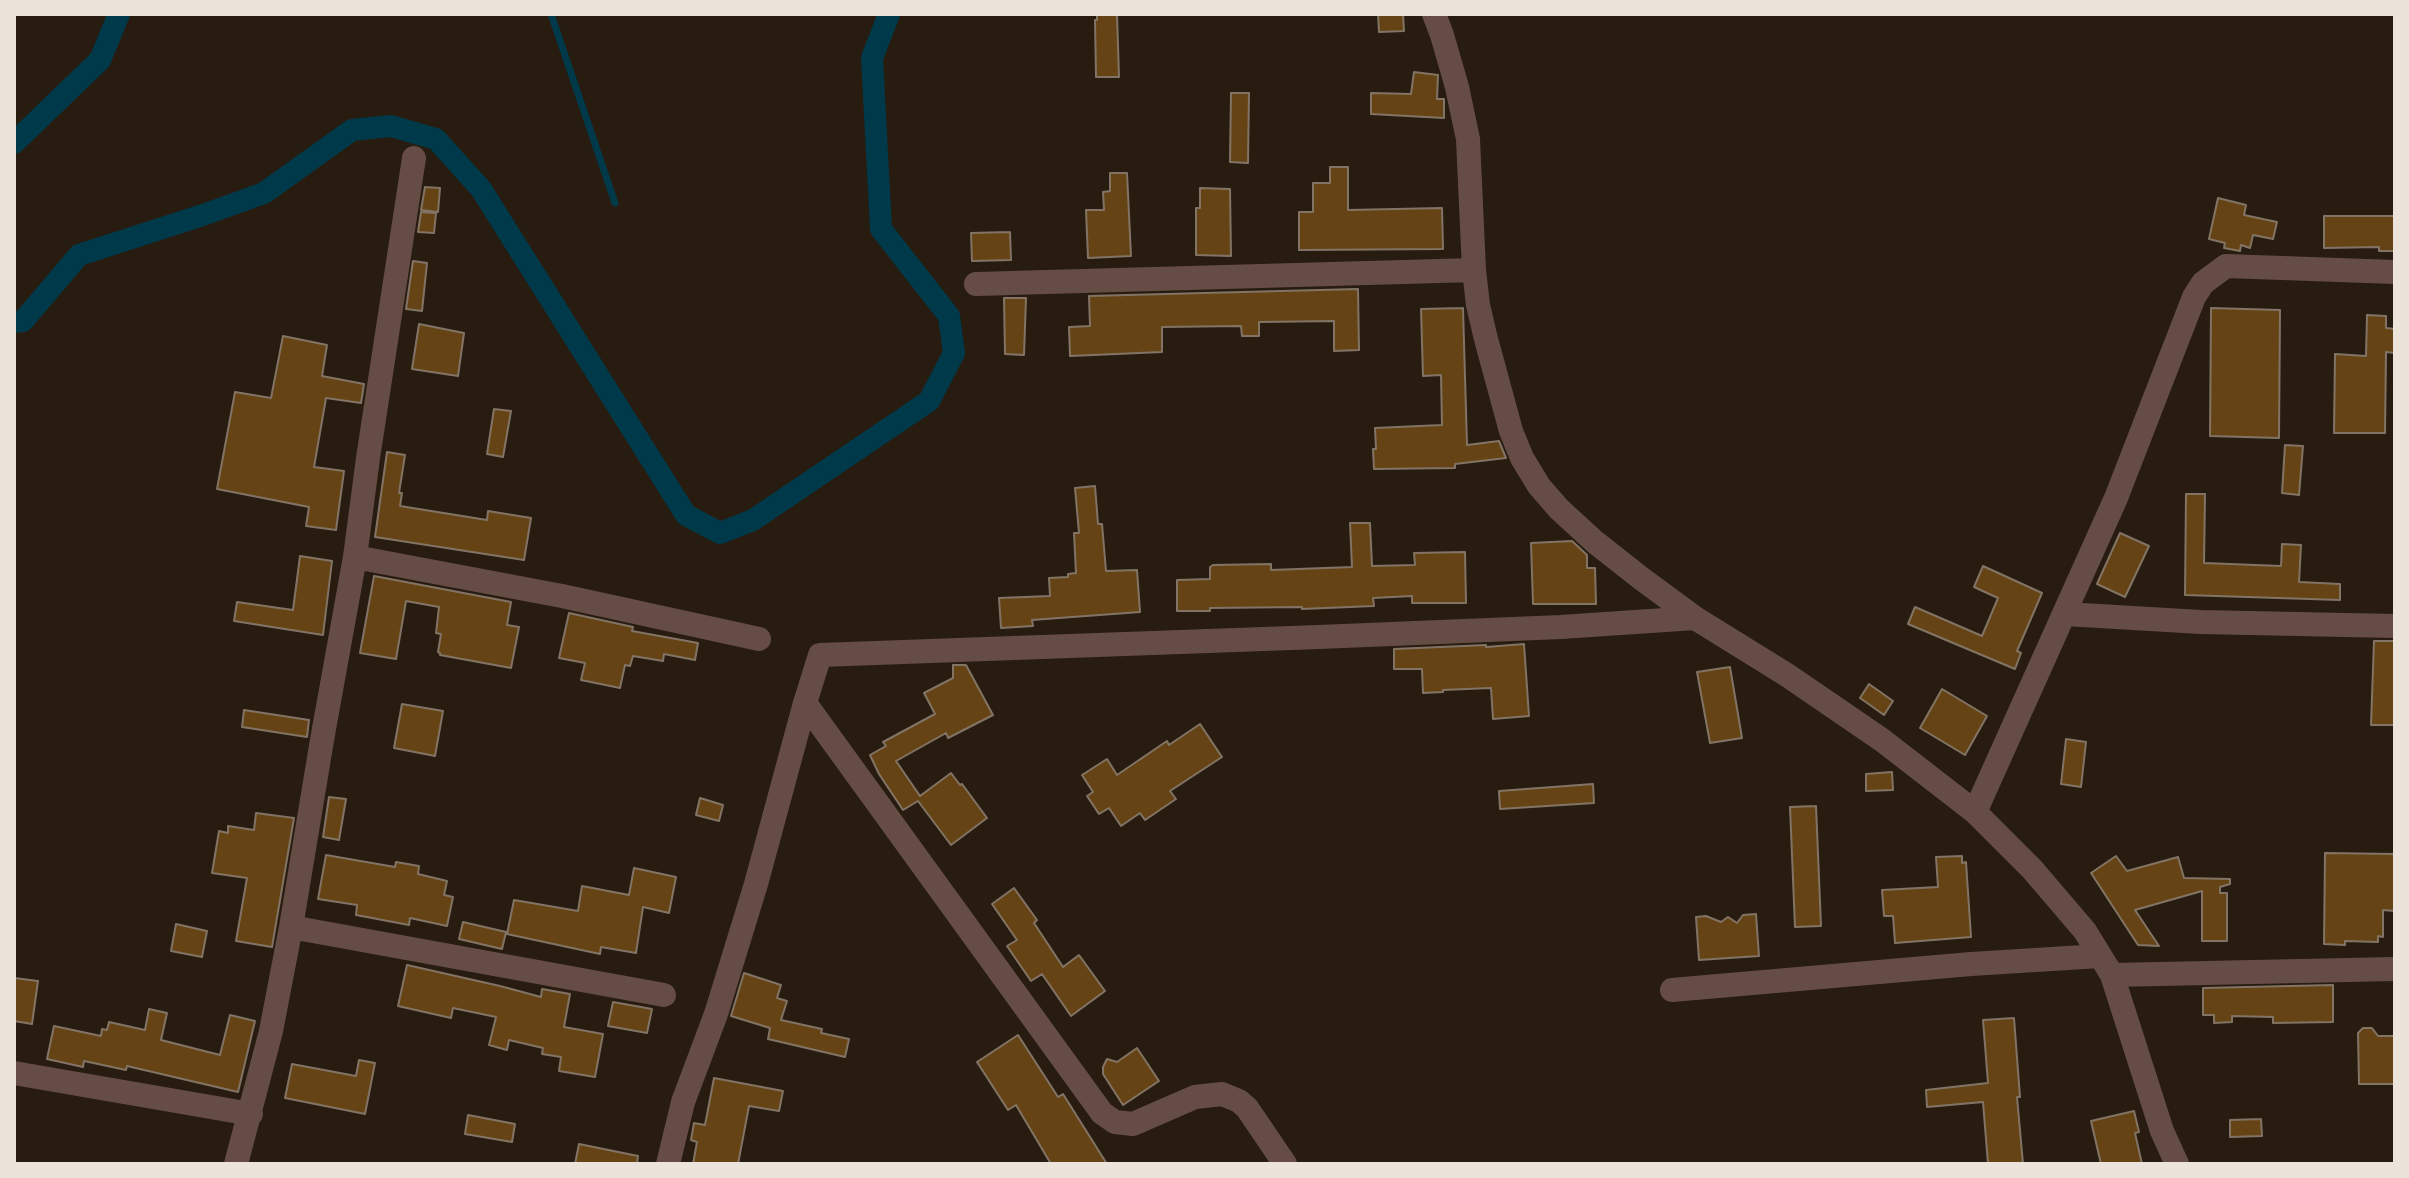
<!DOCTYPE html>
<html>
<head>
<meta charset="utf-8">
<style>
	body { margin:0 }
	#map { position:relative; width:2409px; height:1178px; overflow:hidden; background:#281c10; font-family:Commissioner,sans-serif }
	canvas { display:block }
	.frame { position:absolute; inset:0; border:16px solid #ece3db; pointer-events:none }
</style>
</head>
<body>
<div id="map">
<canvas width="2409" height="1178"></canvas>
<div class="frame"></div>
</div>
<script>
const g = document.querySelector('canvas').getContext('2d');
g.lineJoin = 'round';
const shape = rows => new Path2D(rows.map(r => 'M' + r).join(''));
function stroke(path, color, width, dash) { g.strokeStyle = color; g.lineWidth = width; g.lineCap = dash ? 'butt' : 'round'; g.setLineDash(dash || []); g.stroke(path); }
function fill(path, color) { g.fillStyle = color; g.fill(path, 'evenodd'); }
const stream = shape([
	[551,14,615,203]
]);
const canal = shape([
	[14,143,100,60,119,14],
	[14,322,23,321,79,255,203,215,264,193,352,130,391,126,436,139,481,189,686,515,720,533,753,520,929,401,954,353,949,316,881,229,872,58,889,14]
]);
const building = shape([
	[1097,14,1117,14,1119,77,1096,77,1095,20,1097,20,1097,14],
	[1378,14,1403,14,1404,31,1379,32,1378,14],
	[1414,72,1438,75,1437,99,1444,99,1444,118,1371,114,1371,93,1411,94,1414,72],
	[1231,93,1249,93,1248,163,1230,162,1231,93],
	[1330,167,1348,167,1348,210,1442,208,1443,249,1299,250,1299,212,1313,212,1313,183,1330,183,1330,167],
	[1110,173,1127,173,1131,256,1088,258,1086,210,1104,210,1103,192,1110,191,1110,173],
	[425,187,440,188,438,212,421,210,425,187],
	[1200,188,1230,189,1231,256,1196,255,1196,208,1200,208,1200,188],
	[2218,198,2246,205,2244,215,2277,222,2273,239,2253,235,2250,248,2241,245,2240,251,2224,248,2225,243,2209,239,2218,198],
	[421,212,436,213,434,233,418,232,421,212],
	[2324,216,2395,216,2395,251,2379,251,2379,247,2324,248,2324,216],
	[1010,232,1011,260,972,261,971,233,1010,232],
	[413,261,427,263,422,311,406,309,413,261],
	[1358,289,1359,350,1334,351,1334,321,1259,322,1259,336,1242,336,1241,326,1162,327,1162,352,1070,356,1069,327,1090,326,1089,296,1358,289],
	[1004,298,1026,298,1024,355,1005,354,1004,298],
	[1463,308,1467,445,1499,441,1506,458,1455,464,1455,468,1374,469,1373,449,1376,449,1375,428,1442,425,1441,375,1423,376,1421,309,1463,308],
	[2211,308,2280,310,2279,438,2210,436,2211,308],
	[2367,315,2386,316,2386,328,2395,329,2395,353,2386,352,2385,433,2334,433,2335,354,2366,356,2367,315],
	[419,324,464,333,458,376,412,369,419,324],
	[283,336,327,345,322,376,364,384,361,403,326,398,314,467,344,471,336,530,306,526,309,507,217,489,235,392,271,398,283,336],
	[494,409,511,411,503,457,487,454,494,409],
	[2285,445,2303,446,2299,495,2282,493,2285,445],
	[387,452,405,455,399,493,402,493,400,506,487,520,488,511,531,518,524,560,375,537,387,452],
	[1095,486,1098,524,1102,524,1106,571,1137,570,1140,612,1032,620,1033,626,1001,628,999,598,1050,596,1049,578,1068,577,1068,574,1076,573,1074,533,1079,533,1075,488,1095,486],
	[2186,494,2205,494,2204,563,2281,566,2282,544,2301,545,2299,582,2340,584,2340,600,2185,595,2186,494],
	[1350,523,1370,523,1372,566,1415,565,1414,553,1465,552,1466,603,1412,603,1412,596,1373,598,1374,606,1302,609,1302,607,1210,608,1210,611,1177,611,1177,580,1210,579,1210,567,1213,565,1271,564,1271,570,1352,567,1350,523],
	[2120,533,2149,546,2125,597,2097,584,2120,533],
	[1572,541,1587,555,1587,568,1595,568,1596,604,1533,604,1531,543,1572,541],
	[300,556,332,561,323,635,234,621,237,602,293,610,300,556],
	[1983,566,2042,593,2017,651,2021,653,2015,669,1908,624,1915,607,1982,636,1998,598,1974,587,1983,566],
	[374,576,511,602,507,625,519,627,511,668,440,655,440,653,438,652,441,634,436,633,439,607,406,601,396,659,360,653,374,576],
	[569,613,633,627,632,631,698,643,695,660,664,654,663,661,633,656,630,666,625,665,620,688,581,680,585,663,559,658,569,613],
	[2374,641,2395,641,2395,725,2371,725,2374,641],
	[1524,644,1529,716,1493,719,1491,688,1443,690,1443,692,1423,693,1422,669,1394,669,1394,649,1486,645,1486,647,1524,644],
	[953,665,966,665,993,715,948,738,946,733,896,761,920,796,951,773,960,785,962,784,987,818,951,845,918,801,903,810,879,774,870,755,886,746,883,742,935,714,924,693,953,678,953,665],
	[1730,667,1742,738,1710,743,1697,672,1730,667],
	[1869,684,1893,701,1884,715,1860,698,1869,684],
	[1942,689,1987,716,1965,755,1920,728,1942,689],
	[402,704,443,711,435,756,394,748,402,704],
	[244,710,309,720,307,737,242,727,244,710],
	[1200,724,1222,757,1170,791,1176,799,1145,820,1140,813,1121,826,1109,808,1099,814,1087,796,1093,792,1082,775,1107,759,1117,775,1167,741,1169,745,1200,724],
	[2066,739,2086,742,2081,787,2061,784,2066,739],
	[1892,772,1893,790,1866,791,1866,774,1892,772],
	[1593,784,1594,803,1500,809,1499,791,1593,784],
	[329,797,346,799,339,840,323,837,329,797],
	[700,798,723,805,719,821,696,815,700,798],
	[1816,806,1821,926,1795,927,1790,807,1816,806],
	[256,813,294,818,272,947,236,941,247,878,212,873,219,831,228,833,228,826,254,830,256,813],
	[2325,853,2395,854,2395,911,2383,910,2383,937,2378,936,2378,942,2345,941,2345,945,2324,944,2325,853],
	[326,855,395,867,396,862,419,866,418,874,447,881,444,895,453,897,447,926,410,918,409,925,356,915,357,905,318,899,326,855],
	[1962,856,1962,863,1966,862,1971,937,1895,943,1893,916,1884,916,1882,890,1938,887,1936,857,1962,856],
	[2116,856,2127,871,2178,857,2184,878,2230,879,2230,884,2220,887,2220,893,2227,893,2227,941,2202,941,2202,891,2135,910,2159,946,2138,945,2091,873,2116,856],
	[634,868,676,877,669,913,643,907,636,953,601,947,600,954,507,934,514,900,578,911,582,886,629,895,634,868],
	[1014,888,1037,920,1034,923,1063,967,1079,955,1105,991,1071,1016,1042,974,1031,981,1007,946,1017,940,992,904,1014,888],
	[1756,914,1759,956,1699,960,1696,917,1706,916,1721,922,1728,917,1737,923,1743,915,1756,914],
	[463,922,506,932,502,949,459,939,463,922],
	[176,924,207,931,202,957,171,951,176,924],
	[407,965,500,986,541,997,542,989,570,994,564,1027,603,1034,595,1077,559,1071,561,1057,542,1054,543,1048,509,1040,507,1050,489,1045,496,1017,453,1008,451,1018,398,1006,407,965],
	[744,973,781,985,777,998,787,1001,781,1020,822,1029,821,1033,849,1039,845,1057,768,1039,770,1028,731,1016,744,973],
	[14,978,38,981,32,1024,14,1021,14,978],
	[2333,985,2333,1022,2273,1023,2273,1017,2232,1016,2232,1022,2214,1023,2214,1015,2203,1015,2203,988,2333,985],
	[613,1002,652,1009,647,1033,608,1026,613,1002],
	[149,1009,167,1013,161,1040,220,1055,230,1015,255,1021,238,1092,127,1066,126,1070,84,1061,83,1067,47,1059,54,1026,101,1036,102,1029,107,1030,109,1022,145,1030,149,1009],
	[2014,1018,2020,1097,2017,1097,2023,1164,1988,1164,1983,1102,1927,1107,1926,1090,1988,1083,1983,1020,2014,1018],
	[2363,1028,2372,1028,2378,1036,2395,1036,2395,1084,2359,1084,2358,1033,2363,1028],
	[1018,1035,1058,1097,1063,1094,1107,1164,1051,1164,1016,1105,1008,1110,977,1062,1018,1035],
	[1137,1048,1159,1081,1123,1105,1103,1074,1103,1067,1107,1059,1117,1062,1137,1048],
	[359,1060,375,1063,365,1114,285,1098,292,1064,356,1076,359,1060],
	[714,1078,783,1091,779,1111,749,1106,738,1164,693,1164,697,1142,691,1140,694,1123,705,1125,714,1078],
	[2134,1111,2139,1132,2135,1133,2142,1164,2101,1164,2091,1121,2134,1111],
	[468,1115,515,1124,512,1142,465,1134,468,1115],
	[2261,1119,2262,1136,2230,1137,2230,1120,2261,1119],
	[579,1144,638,1156,637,1164,575,1164,579,1144]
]);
const minor = shape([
	[1434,14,1442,35,1457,87,1468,139,1474,270,1478,305,1486,339,1511,431,1522,458,1539,486,1559,509,1595,542,1642,579,1695,618,1787,675,1882,740,1975,812,2032,869,2085,931,2112,975,2162,1131,2177,1164],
	[976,284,1474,270],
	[355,557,562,596,759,639],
	[2065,614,2201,622,2395,626],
	[805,703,1102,1113,1115,1122,1133,1124,1195,1097,1222,1094,1239,1101,1247,1108,1285,1164],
	[1975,812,2116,498,2194,297,2203,283,2226,266,2395,272],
	[291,927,664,995],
	[2112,975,2395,969],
	[1672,990,1971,964,2100,956],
	[14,1073,251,1114],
	[236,1164,271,1031,291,927,322,740,355,557,368,458,414,158],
	[668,1164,683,1102,716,1014,756,884,805,703,820,655,1319,637,1561,627,1695,618]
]);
stroke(stream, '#003a4a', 7);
stroke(canal, '#003a4a', 22);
fill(building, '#664315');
stroke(building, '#827465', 2);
stroke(minor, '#654d46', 24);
</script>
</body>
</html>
